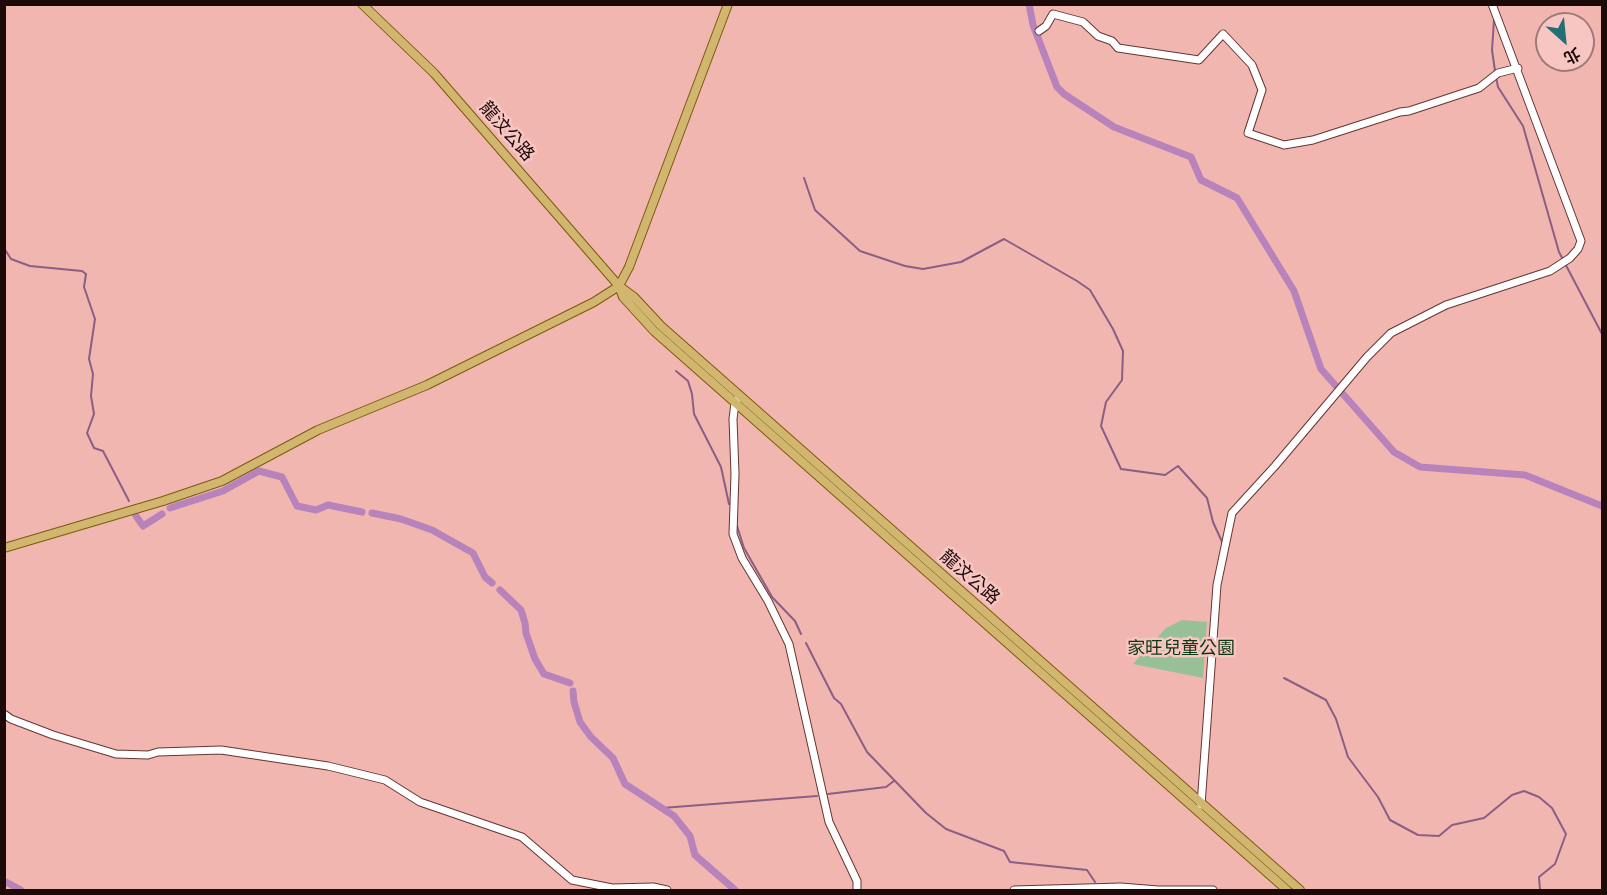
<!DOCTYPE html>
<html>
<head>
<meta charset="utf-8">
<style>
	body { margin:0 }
	#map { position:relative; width:1607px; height:895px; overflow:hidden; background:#f2b6b0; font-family:Lato,"Noto Sans TC",sans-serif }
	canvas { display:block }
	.frame { position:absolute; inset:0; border:6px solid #1d0908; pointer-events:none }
	.north { position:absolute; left:1535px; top:12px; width:60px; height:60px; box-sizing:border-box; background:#f7c6c2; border:2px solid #a07a78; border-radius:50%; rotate:153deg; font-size:16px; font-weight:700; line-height:24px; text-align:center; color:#1d0908 }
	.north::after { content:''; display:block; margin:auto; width:21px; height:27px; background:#246e75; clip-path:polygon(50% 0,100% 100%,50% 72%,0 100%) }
</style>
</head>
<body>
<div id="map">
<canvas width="1607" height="895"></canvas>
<div class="frame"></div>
<div class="north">北</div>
</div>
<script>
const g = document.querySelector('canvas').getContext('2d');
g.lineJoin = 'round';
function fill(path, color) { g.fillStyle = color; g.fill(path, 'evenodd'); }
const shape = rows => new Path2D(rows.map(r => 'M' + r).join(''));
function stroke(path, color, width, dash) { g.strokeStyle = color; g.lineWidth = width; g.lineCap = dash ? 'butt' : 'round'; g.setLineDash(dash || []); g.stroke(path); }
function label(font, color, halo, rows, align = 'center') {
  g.font = font + ' Lato,"Noto Sans TC",sans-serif'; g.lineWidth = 5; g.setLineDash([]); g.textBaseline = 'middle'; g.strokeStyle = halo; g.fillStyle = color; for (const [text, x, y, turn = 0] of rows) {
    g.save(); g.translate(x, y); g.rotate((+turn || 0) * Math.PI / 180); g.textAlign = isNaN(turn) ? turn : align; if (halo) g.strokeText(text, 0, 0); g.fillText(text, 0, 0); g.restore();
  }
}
const green = shape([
	[1182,620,1207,622,1203,678,1133,664,1166,628]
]);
const stream = shape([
	[1494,20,1492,50,1495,71],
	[1496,77,1498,87,1523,126,1559,252,1602,334],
	[804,178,815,210,860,251,905,266,923,269,961,262,1004,239,1077,281,1090,290,1113,329,1123,351,1122,380,1106,402,1101,426,1121,469,1165,475,1178,466,1207,498,1213,522,1223,544],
	[4,248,11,259,30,266,82,271,86,274,84,287,95,319,89,359,93,374,91,396,94,414,87,433,94,448,103,451,129,501],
	[676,371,688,381,692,394,694,414,721,467,729,504],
	[737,526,744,548,772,597,795,621,801,634],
	[806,643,834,698,841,704,867,752,926,813,946,829,1004,851,1010,862,1087,870,1095,882],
	[1284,678,1326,700,1336,719,1348,757,1378,797,1390,820,1418,835,1439,836,1452,825,1484,818,1512,795,1524,791,1539,797,1552,808,1566,834,1555,864,1539,877,1540,890],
	[828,794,886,787,894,781],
	[662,808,817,796]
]);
const canal = shape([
	[1029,4,1033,25,1057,87,1064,94,1114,127,1191,157,1201,180,1237,198,1294,291,1321,369,1394,452,1420,467,1525,475,1602,506],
	[170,508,223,491,259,471,282,477,297,506,316,510,328,505,362,512],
	[372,513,401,519,432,530,473,553,485,577,492,583],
	[136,516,143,526,162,514],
	[500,590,521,610,525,623,526,633,535,659,544,674,570,683],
	[573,691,574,702,580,722,591,737,613,758,625,784,674,816,690,836,695,855,735,890],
	[4,881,21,890]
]);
const minor = shape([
	[1039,31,1046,26,1053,14,1083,22,1098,36,1112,41,1118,48,1199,60,1223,34,1252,65,1262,90,1248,133,1284,145,1313,140,1400,112,1409,111,1479,88,1498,73,1518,68],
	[737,400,735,403,733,419,735,474,733,534,742,558,768,601,789,644,829,822,857,881,857,890],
	[4,714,11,719,53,735,116,754,148,755,158,752,221,750,328,766,385,780,420,802,522,837,572,880,612,888,653,887,667,890],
	[1201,805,1217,585,1232,513,1275,466,1367,357,1391,333,1446,305,1550,271,1570,258,1578,249,1581,241,1492,4],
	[1014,890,1121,887,1158,890,1213,890]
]);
const major = shape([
	[362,4,434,73,619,286,634,297,661,326,1300,890],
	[619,286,623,297,654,331,1287,890],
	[4,548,163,501,222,481,318,430,427,385,594,302,619,286,629,267,728,4]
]);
const streetNames = [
	["龍汶公路",507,131,49],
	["龍汶公路",970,577,41]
];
const parkNames = [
	["家旺兒童公園",1181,648]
];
fill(green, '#97c097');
stroke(stream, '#8a5e85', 2);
stroke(canal, '#b883bb', 7);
stroke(minor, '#663532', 9);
stroke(major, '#7d5a0b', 10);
stroke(minor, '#fff', 7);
stroke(major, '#d0b66e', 8);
label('18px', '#1d0908', '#f7c6c2', streetNames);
label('18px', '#0f3812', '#f7c6c2', parkNames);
</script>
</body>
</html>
